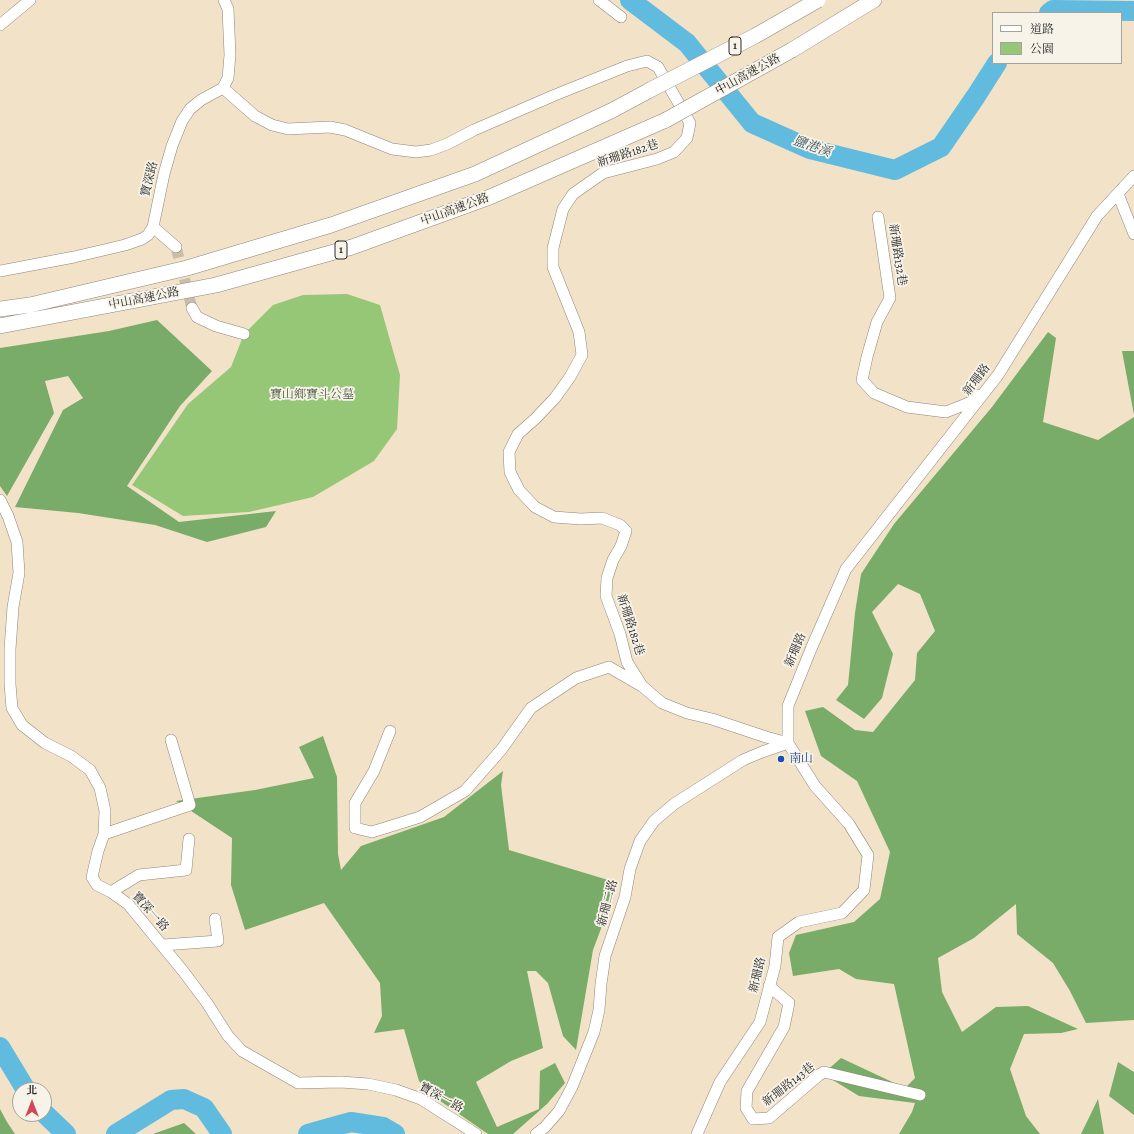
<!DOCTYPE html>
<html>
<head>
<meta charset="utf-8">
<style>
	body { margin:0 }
	#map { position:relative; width:1134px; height:1134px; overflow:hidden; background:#f2e2c8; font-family:Alegreya,"Noto Serif TC",serif }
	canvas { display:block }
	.legend { position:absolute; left:992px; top:12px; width:130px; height:52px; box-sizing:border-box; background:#f7f3e8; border:1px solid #a5a39c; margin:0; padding:5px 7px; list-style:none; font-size:12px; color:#2b2b2b }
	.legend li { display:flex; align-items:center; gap:8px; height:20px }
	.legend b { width:20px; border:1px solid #a5a39c }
	.north { position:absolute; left:12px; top:1082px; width:40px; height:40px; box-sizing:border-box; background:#f7f3e8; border:1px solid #a5a39c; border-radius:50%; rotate:0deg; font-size:11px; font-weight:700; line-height:16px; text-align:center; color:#2b2b2b }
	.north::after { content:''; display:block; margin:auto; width:14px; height:18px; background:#d1495b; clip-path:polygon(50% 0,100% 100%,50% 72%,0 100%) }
</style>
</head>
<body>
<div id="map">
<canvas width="1134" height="1134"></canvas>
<ul class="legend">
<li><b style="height:5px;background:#fff"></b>道路</li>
<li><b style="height:11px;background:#95c777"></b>公園</li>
</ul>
<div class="north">北</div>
</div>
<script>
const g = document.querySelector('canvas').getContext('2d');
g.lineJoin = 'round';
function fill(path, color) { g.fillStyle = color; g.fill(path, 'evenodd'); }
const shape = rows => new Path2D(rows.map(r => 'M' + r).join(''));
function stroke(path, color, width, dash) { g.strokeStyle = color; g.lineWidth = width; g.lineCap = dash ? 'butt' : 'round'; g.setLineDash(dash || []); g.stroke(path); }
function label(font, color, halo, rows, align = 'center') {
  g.font = font + ' Alegreya,"Noto Serif TC",serif'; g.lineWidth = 3.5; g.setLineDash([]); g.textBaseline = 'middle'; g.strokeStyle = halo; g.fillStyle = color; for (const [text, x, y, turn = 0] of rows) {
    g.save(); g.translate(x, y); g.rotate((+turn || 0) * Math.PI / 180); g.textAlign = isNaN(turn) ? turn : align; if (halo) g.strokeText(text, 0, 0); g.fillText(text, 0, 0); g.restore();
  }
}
const green = shape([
	[347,294,380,305,400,375,397,429,374,461,313,497,249,512,183,516,132,485,188,404,231,367,244,334,273,305,303,295]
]);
const forest = shape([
	[157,320,212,371,180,406,127,486,179,522,276,511,266,527,207,542,155,525,78,513,15,507,63,410,83,398,68,376,45,381,54,413,7,496,0,486,0,348,109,331],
	[1048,332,1056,338,1043,422,1098,440,1134,417,1134,1020,1086,1023,1070,991,1053,963,1017,934,1016,904,974,938,938,958,942,992,962,1032,996,1007,1028,1006,1078,1029,1061,1033,1024,1034,1010,1069,1026,1116,1040,1134,899,1134,912,1112,915,1103,859,1096,823,1074,841,1058,905,1088,915,1078,894,984,856,979,839,969,793,976,789,953,796,935,854,922,880,899,890,852,857,781,821,756,805,711,823,707,855,730,873,732,915,680,917,653,935,631,920,594,898,584,872,612,893,654,882,698,864,719,836,700,848,685,855,613,861,574,894,524,992,407],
	[1122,351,1134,351,1134,415],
	[323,736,337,777,338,854,341,870,361,846,444,817,503,771,501,785,509,850,618,883,593,950,576,1050,563,1036,548,983,536,971,527,971,543,1048,511,1061,476,1082,497,1127,539,1109,540,1071,555,1063,565,1083,547,1104,513,1134,488,1134,436,1098,419,1081,404,1029,374,1033,382,1016,380,983,324,903,245,930,231,885,232,838,176,801,255,790,314,778,299,747],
	[1118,1062,1134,1072,1134,1115,1109,1096],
	[1098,1099,1104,1134,1081,1134],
	[0,1109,7,1122,15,1134,0,1134],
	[184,1123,196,1134,153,1134]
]);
const river = shape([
	[630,0,687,43,752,123,810,149,895,170,941,147,976,96,997,63],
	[1049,13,1053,10,1134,11],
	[0,1047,26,1090],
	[44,1113,66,1134],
	[116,1134,171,1100,184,1099,204,1108,222,1134],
	[308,1134,351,1122,383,1127,395,1134]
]);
const minorTunnel = shape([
	[176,247,192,308]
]);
const minor = shape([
	[599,0,621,17],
	[0,25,30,0],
	[223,88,255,116,272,125,288,129,330,127,345,130,392,149,416,152,431,150,447,144,474,130,555,95,627,66,647,61,658,67,690,123,687,138,674,152,657,159,603,173,573,194,563,209,553,248,553,267,579,332,582,355,570,377,555,398,535,419,518,434,509,452,510,472,519,490,535,507,554,517,581,519,602,518,620,525,626,531,621,546,613,560,607,578,606,596,620,634,627,662,642,686,662,703,687,713,712,719,766,737,788,743],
	[1118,194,1134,234],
	[878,217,890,298,877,322,867,357,862,380,874,393,907,407,946,412,971,402,977,395],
	[153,227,176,247],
	[0,271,74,257,125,245,142,239,148,235,153,227,164,174,172,146,182,121,190,109,201,100,223,88,228,78,230,55,228,9,224,0],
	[192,308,197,317,216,326,244,334],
	[0,500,8,516,17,542,19,573,13,607,10,649,10,684,12,708,22,725,45,743,71,756,90,770,100,788,105,811,104,834,98,851,92,877,97,885,111,892,128,904,183,971,207,1003,228,1036,242,1051,298,1083,341,1082,368,1084,396,1090,421,1099,476,1134],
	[390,731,374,771,355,803,355,828,372,832,420,817,465,791,501,750,531,708,576,678,609,667,640,685],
	[104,834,190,805,171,740],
	[111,892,139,875,186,870,189,839],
	[163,945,218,941,215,919],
	[769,986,789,1003,784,1027,747,1091,746,1108,753,1119,769,1118,819,1075,824,1072,920,1095],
	[536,1134,545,1127,559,1111,572,1087,594,1032,599,1010,601,984,605,956,625,897,630,869,640,841,654,821,674,804,743,760,762,752,788,743],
	[697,1134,720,1082,760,1022,775,966,778,937,799,922,842,913,864,890,868,855,849,824,815,786,788,743,788,706,811,649,846,569,998,375,1097,216,1134,176]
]);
const highway = shape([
	[792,50,874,0],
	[0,309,30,305,187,268,331,225,475,174,611,111,650,90],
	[0,326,216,285,352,247,490,197,666,120]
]);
const highwayBridge = shape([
	[650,90,755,36,818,0],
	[666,120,792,50]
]);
const markers = [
	[781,759,4,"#1a4fb4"]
];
const shields = [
	[735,46,12],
	[341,250,12]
];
const shieldNames = [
	["1",735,46],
	["1",341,250]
];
const streetNames = [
	["中山高速公路",748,75,-29],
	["新珊路182巷",628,154,-18],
	["寶深路",150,179,-76],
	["中山高速公路",455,210,-20],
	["新珊路132巷",897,255,81],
	["中山高速公路",144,299,-11],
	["新珊路",977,380,-53],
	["新珊路182巷",630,625,72],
	["新珊路",796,650,-67],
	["新珊二路",608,903,-75],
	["寶深一路",150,912,48],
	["新珊路",758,975,-77],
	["新珊路143巷",789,1085,-38],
	["寶深一路",441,1098,29]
];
const parkNames = [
	["寶山鄉寶斗公墓",312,395]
];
const transitNames = [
	["南山",789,759]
];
const waterNames = [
	["鹽港溪",812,147,19]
];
fill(green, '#95c777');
fill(forest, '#78ac68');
stroke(river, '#61bbdf', 20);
stroke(minorTunnel, '#cabda9', 11, [11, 5.5]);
stroke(minor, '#8e867a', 12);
stroke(highway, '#8e867a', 16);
stroke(minor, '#fff', 11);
stroke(highway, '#fff', 15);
stroke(highwayBridge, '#8e867a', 16, []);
stroke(highwayBridge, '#fff', 15);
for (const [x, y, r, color] of markers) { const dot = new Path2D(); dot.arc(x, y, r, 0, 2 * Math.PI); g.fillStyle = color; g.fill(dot); stroke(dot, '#f7f3e8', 1.5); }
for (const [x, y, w] of shields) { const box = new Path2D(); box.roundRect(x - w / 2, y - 9, w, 18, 3); g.fillStyle = '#f7f3e8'; g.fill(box); stroke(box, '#2b2b2b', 1); }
label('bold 11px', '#2b2b2b', null, shieldNames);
label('12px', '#2b2b2b', '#f7f3e8', streetNames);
label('12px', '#4b5a42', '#f7f3e8', parkNames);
label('12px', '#164399', '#f7f3e8', transitNames, 'left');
label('italic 13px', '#3b5661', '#f7f3e8', waterNames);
</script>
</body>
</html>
